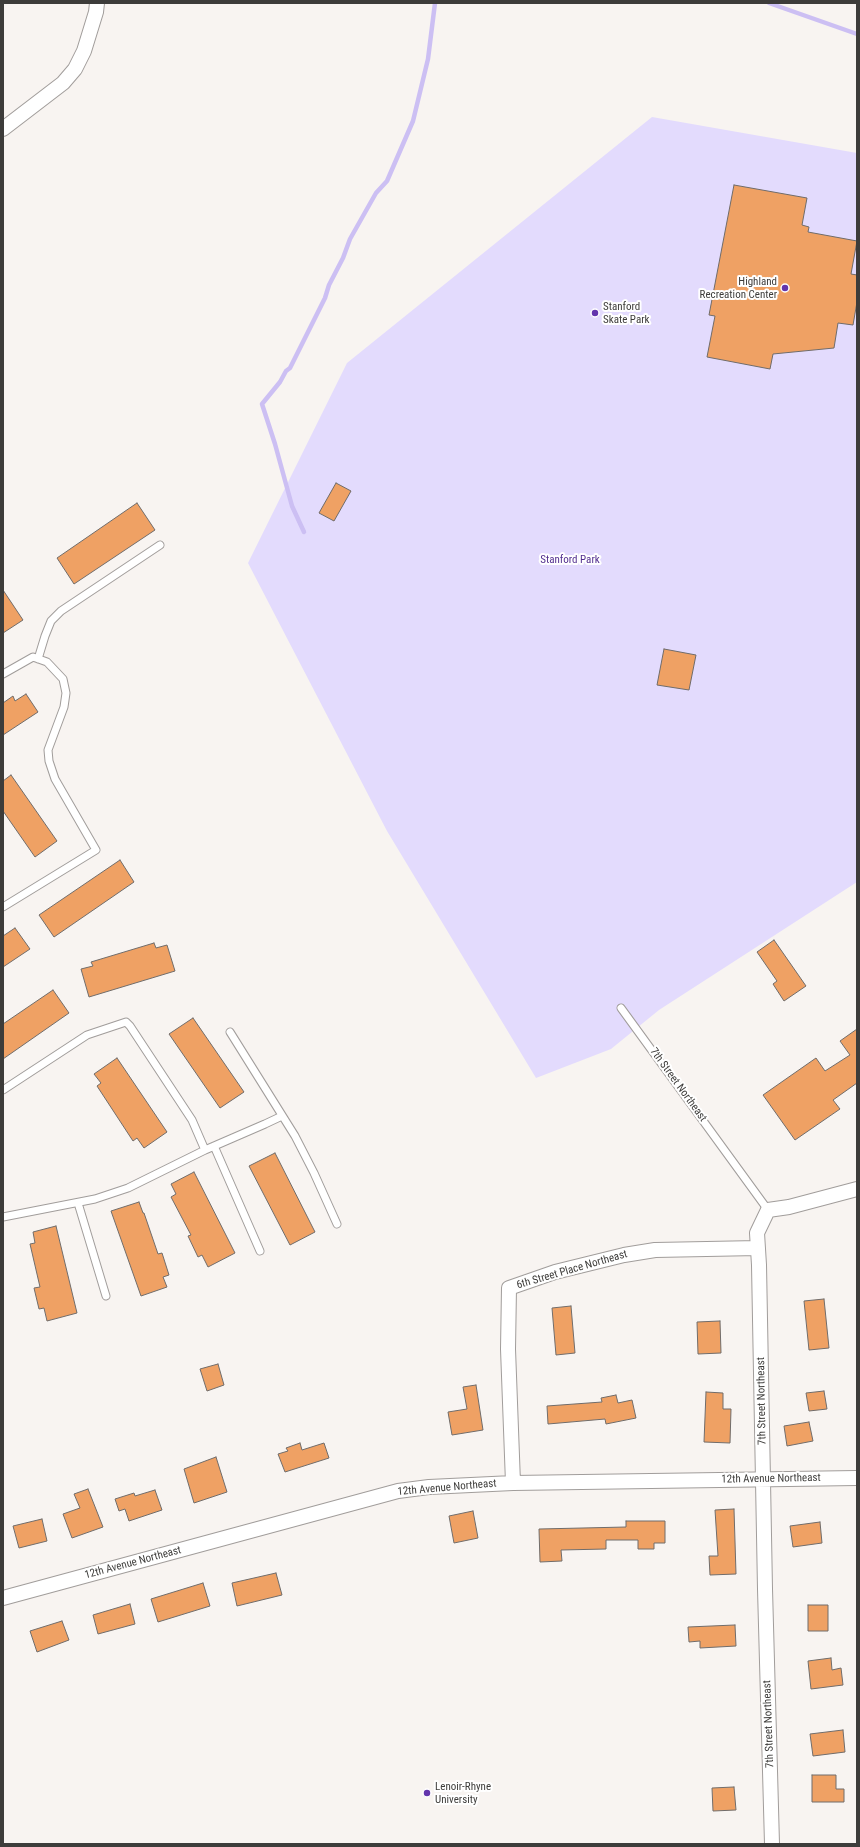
<!DOCTYPE html>
<html>
<head>
<meta charset="utf-8">
<style>
	body { margin:0 }
	#map { position:relative; width:860px; height:1847px; overflow:hidden; background:#f8f4f1; font-family:"Roboto Condensed",sans-serif }
	canvas { display:block }
	.frame { position:absolute; inset:0; border:4px solid #3d3c3a; pointer-events:none }
</style>
</head>
<body>
<div id="map">
<canvas width="860" height="1847"></canvas>
<div class="frame"></div>
</div>
<script>
const g = document.querySelector('canvas').getContext('2d');
g.lineJoin = 'round';
function fill(path, color) { g.fillStyle = color; g.fill(path, 'evenodd'); }
const shape = rows => new Path2D(rows.map(r => 'M' + r).join(''));
function stroke(path, color, width, dash) { g.strokeStyle = color; g.lineWidth = width; g.lineCap = dash ? 'butt' : 'round'; g.setLineDash(dash || []); g.stroke(path); }
function label(font, color, halo, rows, align = 'center') {
  g.font = font + ' "Roboto Condensed",sans-serif'; g.lineWidth = 4; g.setLineDash([]); g.textBaseline = 'middle'; g.strokeStyle = halo; g.fillStyle = color; for (const [text, x, y, turn = 0] of rows) {
    g.save(); g.translate(x, y); g.rotate((+turn || 0) * Math.PI / 180); g.textAlign = isNaN(turn) ? turn : align; if (halo) g.strokeText(text, 0, 0); g.fillText(text, 0, 0); g.restore();
  }
}
const green = shape([
	[652,117,857,153,857,882,659,1010,611,1049,536,1078,387,831,248,563,347,363]
]);
const stream = shape([
	[769,3,857,34],
	[304,532,292,506,275,444,262,404,280,382,286,371,290,368,325,298,329,285,343,258,350,239,376,193,387,181,413,121,428,59,435,3]
]);
const building = shape([
	[734,185,807,198,802,225,809,227,808,232,857,241,851,274,857,275,857,302,853,325,838,323,834,348,773,354,770,369,707,357,715,316,709,315,734,185],
	[336,483,351,491,334,521,319,513,336,483],
	[137,503,155,530,74,584,57,558,137,503],
	[3,590,23,620,3,633,3,590],
	[664,649,696,655,689,690,657,685,664,649],
	[26,694,38,712,3,735,3,703,13,696,15,701,26,694],
	[11,775,57,841,35,857,3,811,3,781,11,775],
	[120,860,134,882,54,937,39,915,120,860],
	[15,928,30,949,3,967,3,936,15,928],
	[774,940,806,986,784,1001,773,984,777,981,757,952,774,940],
	[154,943,156,948,167,945,175,971,89,997,81,969,93,966,91,962,154,943],
	[53,990,69,1013,3,1059,3,1024,53,990],
	[193,1018,244,1092,220,1108,169,1034,193,1018],
	[857,1029,857,1083,833,1100,840,1109,795,1140,763,1095,816,1058,825,1071,850,1055,840,1041,857,1029],
	[117,1058,167,1132,144,1148,137,1138,133,1141,97,1086,101,1083,94,1074,117,1058],
	[275,1153,315,1232,290,1245,249,1166,275,1153],
	[194,1172,235,1253,208,1267,202,1255,198,1257,188,1236,191,1235,171,1197,176,1194,171,1184,194,1172],
	[139,1202,143,1213,144,1213,158,1254,162,1253,169,1275,163,1277,167,1287,141,1296,111,1211,139,1202],
	[56,1226,77,1313,47,1321,44,1308,39,1309,34,1288,40,1287,30,1244,35,1243,33,1232,56,1226],
	[824,1299,829,1348,809,1350,804,1301,824,1299],
	[571,1306,575,1353,556,1355,552,1308,571,1306],
	[720,1321,721,1353,698,1354,697,1322,720,1321],
	[218,1364,224,1385,207,1391,200,1369,218,1364],
	[476,1385,483,1430,452,1435,448,1412,467,1409,463,1387,476,1385],
	[824,1391,827,1409,809,1411,806,1393,824,1391],
	[706,1392,723,1393,723,1409,731,1409,730,1443,704,1442,706,1392],
	[616,1395,618,1403,632,1400,636,1418,606,1424,605,1419,548,1424,547,1406,602,1402,601,1398,616,1395],
	[809,1422,813,1441,787,1446,784,1426,809,1422],
	[300,1443,302,1450,324,1443,329,1458,285,1472,278,1454,288,1451,286,1448,300,1443],
	[216,1457,227,1492,194,1503,184,1469,216,1457],
	[88,1489,103,1527,72,1538,63,1514,80,1508,74,1494,88,1489],
	[155,1490,162,1510,129,1521,125,1509,119,1511,115,1499,134,1493,135,1496,155,1490],
	[734,1509,736,1574,710,1575,709,1556,718,1556,715,1510,734,1509],
	[473,1511,478,1538,454,1543,449,1516,473,1511],
	[42,1519,47,1541,19,1548,13,1526,42,1519],
	[626,1521,665,1521,665,1543,654,1543,654,1549,638,1549,638,1540,606,1540,606,1549,561,1550,562,1561,540,1562,539,1529,626,1527,626,1521],
	[820,1522,822,1543,793,1547,790,1526,820,1522],
	[276,1573,282,1595,237,1606,232,1583,276,1573],
	[203,1583,210,1606,158,1622,151,1599,203,1583],
	[130,1604,135,1624,98,1634,93,1615,130,1604],
	[808,1605,828,1605,828,1631,808,1631,808,1605],
	[62,1621,69,1640,37,1652,30,1631,62,1621],
	[735,1625,736,1646,700,1648,700,1641,689,1642,688,1627,735,1625],
	[831,1658,832,1670,841,1668,843,1685,811,1689,808,1661,831,1658],
	[843,1730,845,1752,813,1756,810,1734,843,1730],
	[812,1775,836,1775,836,1789,844,1789,844,1802,812,1802,812,1775],
	[734,1787,736,1810,713,1811,712,1788,734,1787]
]);
const lane = shape([
	[38,659,45,636,51,621,61,611,160,545],
	[3,674,33,657,47,662,63,679,66,693,64,707,48,750,49,761,55,779,96,850,3,907],
	[621,1008,768,1210],
	[230,1032,295,1136,314,1173,337,1224],
	[3,1090,87,1035,126,1022,130,1026,192,1120,205,1150],
	[214,1146,260,1251],
	[78,1203,106,1296],
	[3,1217,95,1199,128,1188,205,1150,265,1124,282,1116]
]);
const street = shape([
	[3,129,63,83,75,69,84,51,96,12,97,3],
	[513,1483,508,1349,509,1288,555,1272,624,1255,655,1250,758,1248],
	[3,1598,398,1491,429,1487,513,1483,857,1478],
	[772,1844,765,1589,759,1265,757,1233,768,1210,789,1207,857,1189]
]);
const markers = [
	[785,288,4,"#6335ac"],
	[595,313,4,"#6335ac"],
	[427,1793,4,"#6335ac"]
];
const poiNames = [
	["Highland",777,282,"right"],
	["Recreation Center",777,295,"right"],
	["Stanford",603,307],
	["Skate Park",603,320],
	["Lenoir-Rhyne",435,1787],
	["University",435,1800]
];
const parkNames = [
	["Stanford Park",570,560]
];
const streetNames = [
	["7th Street Northeast",678,1085,54],
	["6th Street Place Northeast",572,1270,-16],
	["7th Street Northeast",762,1401,-91],
	["12th Avenue Northeast",771,1479,-1],
	["12th Avenue Northeast",447,1488,-5],
	["12th Avenue Northeast",133,1563,-15],
	["7th Street Northeast",769,1724,-92]
];
fill(green, '#e3dbfd');
stroke(stream, '#ccbff3', 4.5);
fill(building, '#efa164');
stroke(building, '#706c6a', 1);
stroke(lane, '#a19d9b', 9);
stroke(street, '#a19d9b', 16);
stroke(lane, '#fff', 7);
stroke(street, '#fff', 14);
for (const [x, y, r, color] of markers) { const dot = new Path2D(); dot.arc(x, y, r, 0, 2 * Math.PI); g.fillStyle = color; g.fill(dot); stroke(dot, '#fff', 1.5); }
label('11px', '#3d3c3a', '#fff', poiNames, 'left');
label('11px', '#522e8e', '#fff', parkNames);
label('11px', '#3d3c3a', '#fff', streetNames);
</script>
</body>
</html>
